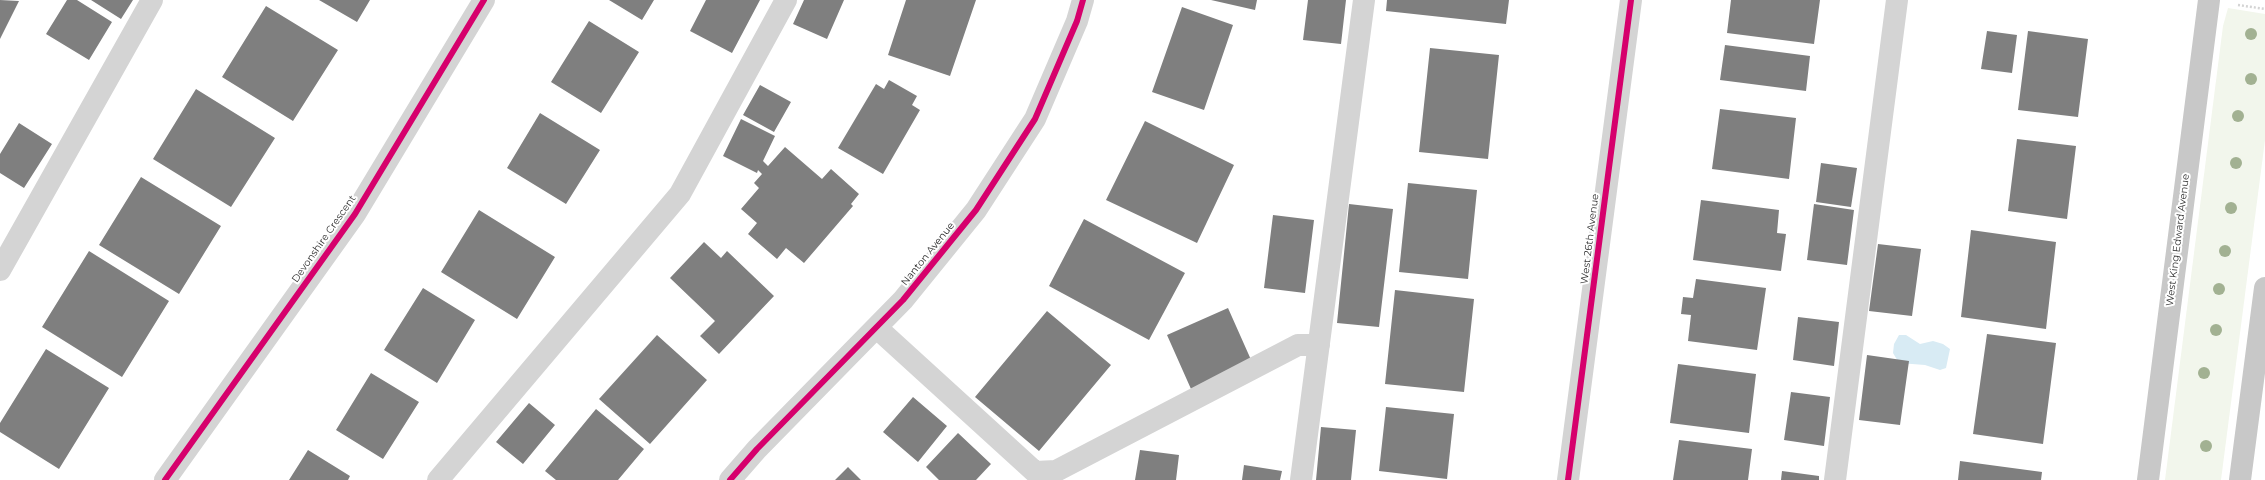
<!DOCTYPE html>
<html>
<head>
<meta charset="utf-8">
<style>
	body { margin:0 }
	canvas { display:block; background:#fff }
</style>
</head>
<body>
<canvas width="2265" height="480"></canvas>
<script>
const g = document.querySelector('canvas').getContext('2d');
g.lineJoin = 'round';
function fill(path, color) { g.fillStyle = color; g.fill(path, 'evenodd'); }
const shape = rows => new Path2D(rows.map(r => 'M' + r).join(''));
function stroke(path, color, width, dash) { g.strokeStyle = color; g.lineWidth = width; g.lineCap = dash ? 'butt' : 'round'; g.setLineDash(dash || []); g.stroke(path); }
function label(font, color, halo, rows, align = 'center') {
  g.font = font + ' Montserrat,sans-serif'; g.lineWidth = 4; g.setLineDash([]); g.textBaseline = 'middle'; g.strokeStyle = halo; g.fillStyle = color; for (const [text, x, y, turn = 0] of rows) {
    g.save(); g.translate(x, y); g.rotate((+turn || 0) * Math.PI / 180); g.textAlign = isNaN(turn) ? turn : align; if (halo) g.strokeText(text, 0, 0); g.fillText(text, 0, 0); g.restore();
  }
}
const green = shape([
	[2228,8,2265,14,2265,140,2221,480,2165,480,2223,26]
]);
const water = shape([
	[1899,335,1906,335,1920,344,1933,341,1943,344,1950,349,1946,368,1940,370,1925,365,1899,363,1893,353,1894,344]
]);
const building = shape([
	[0,0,19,1,0,39],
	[67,0,77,0,112,22,89,60,46,34],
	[91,0,133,0,121,19],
	[319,0,370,0,357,22],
	[609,0,654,0,642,20],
	[706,0,760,0,732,53,690,31],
	[804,0,844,0,827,39,793,24],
	[906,0,976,0,950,76,888,55],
	[1211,0,1257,0,1255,10],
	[1308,0,1346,0,1341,44,1303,40],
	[1387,0,1509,0,1506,24,1386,11],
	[1731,0,1820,0,1814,44,1727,33],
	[266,6,338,50,293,121,222,77],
	[1182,7,1233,25,1204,110,1152,92],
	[589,21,639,52,601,113,551,82],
	[1987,31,2017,35,2012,73,1981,69],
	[2028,31,2088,39,2078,117,2018,110],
	[1725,45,1810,56,1806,91,1720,80],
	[1430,48,1499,55,1488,159,1419,152],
	[889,80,917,96,912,105,920,110,883,174,838,148,876,84,884,89],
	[760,85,791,102,774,132,743,115],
	[196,89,275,138,231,207,153,159],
	[1720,109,1796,118,1789,179,1712,169],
	[540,113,600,150,566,204,507,168],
	[741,119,775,136,763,161,768,166,785,147,822,179,831,169,859,194,851,204,853,206,804,263,786,248,777,259,748,234,757,223,741,209,759,188,754,183,762,174,758,170,757,173,723,156],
	[1145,121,1234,165,1197,243,1106,200],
	[19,123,52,144,24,188,0,173,0,154],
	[2017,139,2076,146,2067,219,2008,211],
	[1821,163,1857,168,1851,207,1816,202],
	[141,177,221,226,179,294,99,245],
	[1408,183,1477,190,1468,279,1399,272],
	[1701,200,1779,210,1777,233,1786,234,1781,271,1693,260],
	[1349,204,1393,209,1379,327,1337,323],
	[1814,204,1854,210,1847,265,1807,260],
	[479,210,555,257,517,319,441,272],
	[1273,215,1314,220,1305,293,1264,288],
	[1084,219,1185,273,1149,340,1049,286],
	[1971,230,2056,242,2046,329,1961,317],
	[704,242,721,258,727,251,774,296,719,354,700,336,715,321,670,278],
	[1878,244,1921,249,1912,316,1869,311],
	[89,251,169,301,122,377,42,327],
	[1696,279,1766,288,1757,350,1688,341,1691,315,1681,314,1683,297,1693,298],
	[423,288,475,320,437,383,384,350],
	[1395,290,1474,299,1464,392,1385,384],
	[1228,308,1252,362,1191,389,1167,335],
	[1047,311,1111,365,1039,451,975,397],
	[1798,317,1839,322,1834,366,1793,360],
	[1987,334,2056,343,2043,444,1973,434],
	[657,335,707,380,650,444,599,399],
	[46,349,109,388,59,469,0,432,0,423],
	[1867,355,1909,361,1900,425,1859,420],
	[1678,364,1756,374,1749,433,1670,423],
	[371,373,419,402,383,459,336,430],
	[1791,392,1830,397,1824,446,1784,440],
	[913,397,947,426,918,462,883,432],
	[529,403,555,425,523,464,496,442],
	[1386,407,1454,414,1447,479,1379,471],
	[596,409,644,449,618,480,556,480,545,471],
	[1321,427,1356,430,1351,480,1316,480],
	[958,433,991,464,976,480,939,480,926,467],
	[1679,440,1752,449,1748,480,1673,480],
	[308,450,350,476,348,480,289,480],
	[1140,450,1179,455,1176,480,1135,480],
	[1960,461,2042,472,2041,480,1958,480],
	[1244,465,1282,471,1280,480,1242,480],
	[848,467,861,480,835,480],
	[1782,471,1819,476,1819,480,1781,480]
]);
const path = shape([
	[2238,5,2265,9]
]);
const minor = shape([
	[0,270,152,0],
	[877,328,1035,472,1056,471,1298,345,1319,345],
	[165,480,355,214,484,0],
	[438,480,680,194,786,0],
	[730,480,757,449,903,300,976,210,1035,119,1077,21,1083,0],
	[1301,480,1364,0],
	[1568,480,1631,0],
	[1835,480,1897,0]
]);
const major = shape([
	[2148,480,2209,0],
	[2240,480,2265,288]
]);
const cycleway = shape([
	[165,480,355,214,484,0],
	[730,480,757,449,903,300,976,210,1035,119,1077,21,1083,0],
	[1568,480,1631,0]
]);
const trees = [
	[2251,34],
	[2251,79],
	[2238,116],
	[2236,163],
	[2231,208],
	[2225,251],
	[2219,289],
	[2216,330],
	[2204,373],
	[2206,446]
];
const streetNames = [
	["Devonshire Crescent",324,239,-55],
	["West 26th Avenue",1590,239,-83],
	["West King Edward Avenue",2178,240,-83],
	["Nanton Avenue",928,254,-51]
];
fill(green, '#f2f6ec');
fill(water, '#d8ebf4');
fill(building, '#7f7f7f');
stroke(path, '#d4d4d4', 2.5, [2, 2]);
stroke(minor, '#d4d4d4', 22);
stroke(major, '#c8c8c8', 22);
stroke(cycleway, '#d6006c', 6);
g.fillStyle = '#a2b192';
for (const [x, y] of trees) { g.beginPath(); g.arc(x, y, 6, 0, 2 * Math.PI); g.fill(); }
label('10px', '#303030', '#fff', streetNames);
</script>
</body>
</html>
